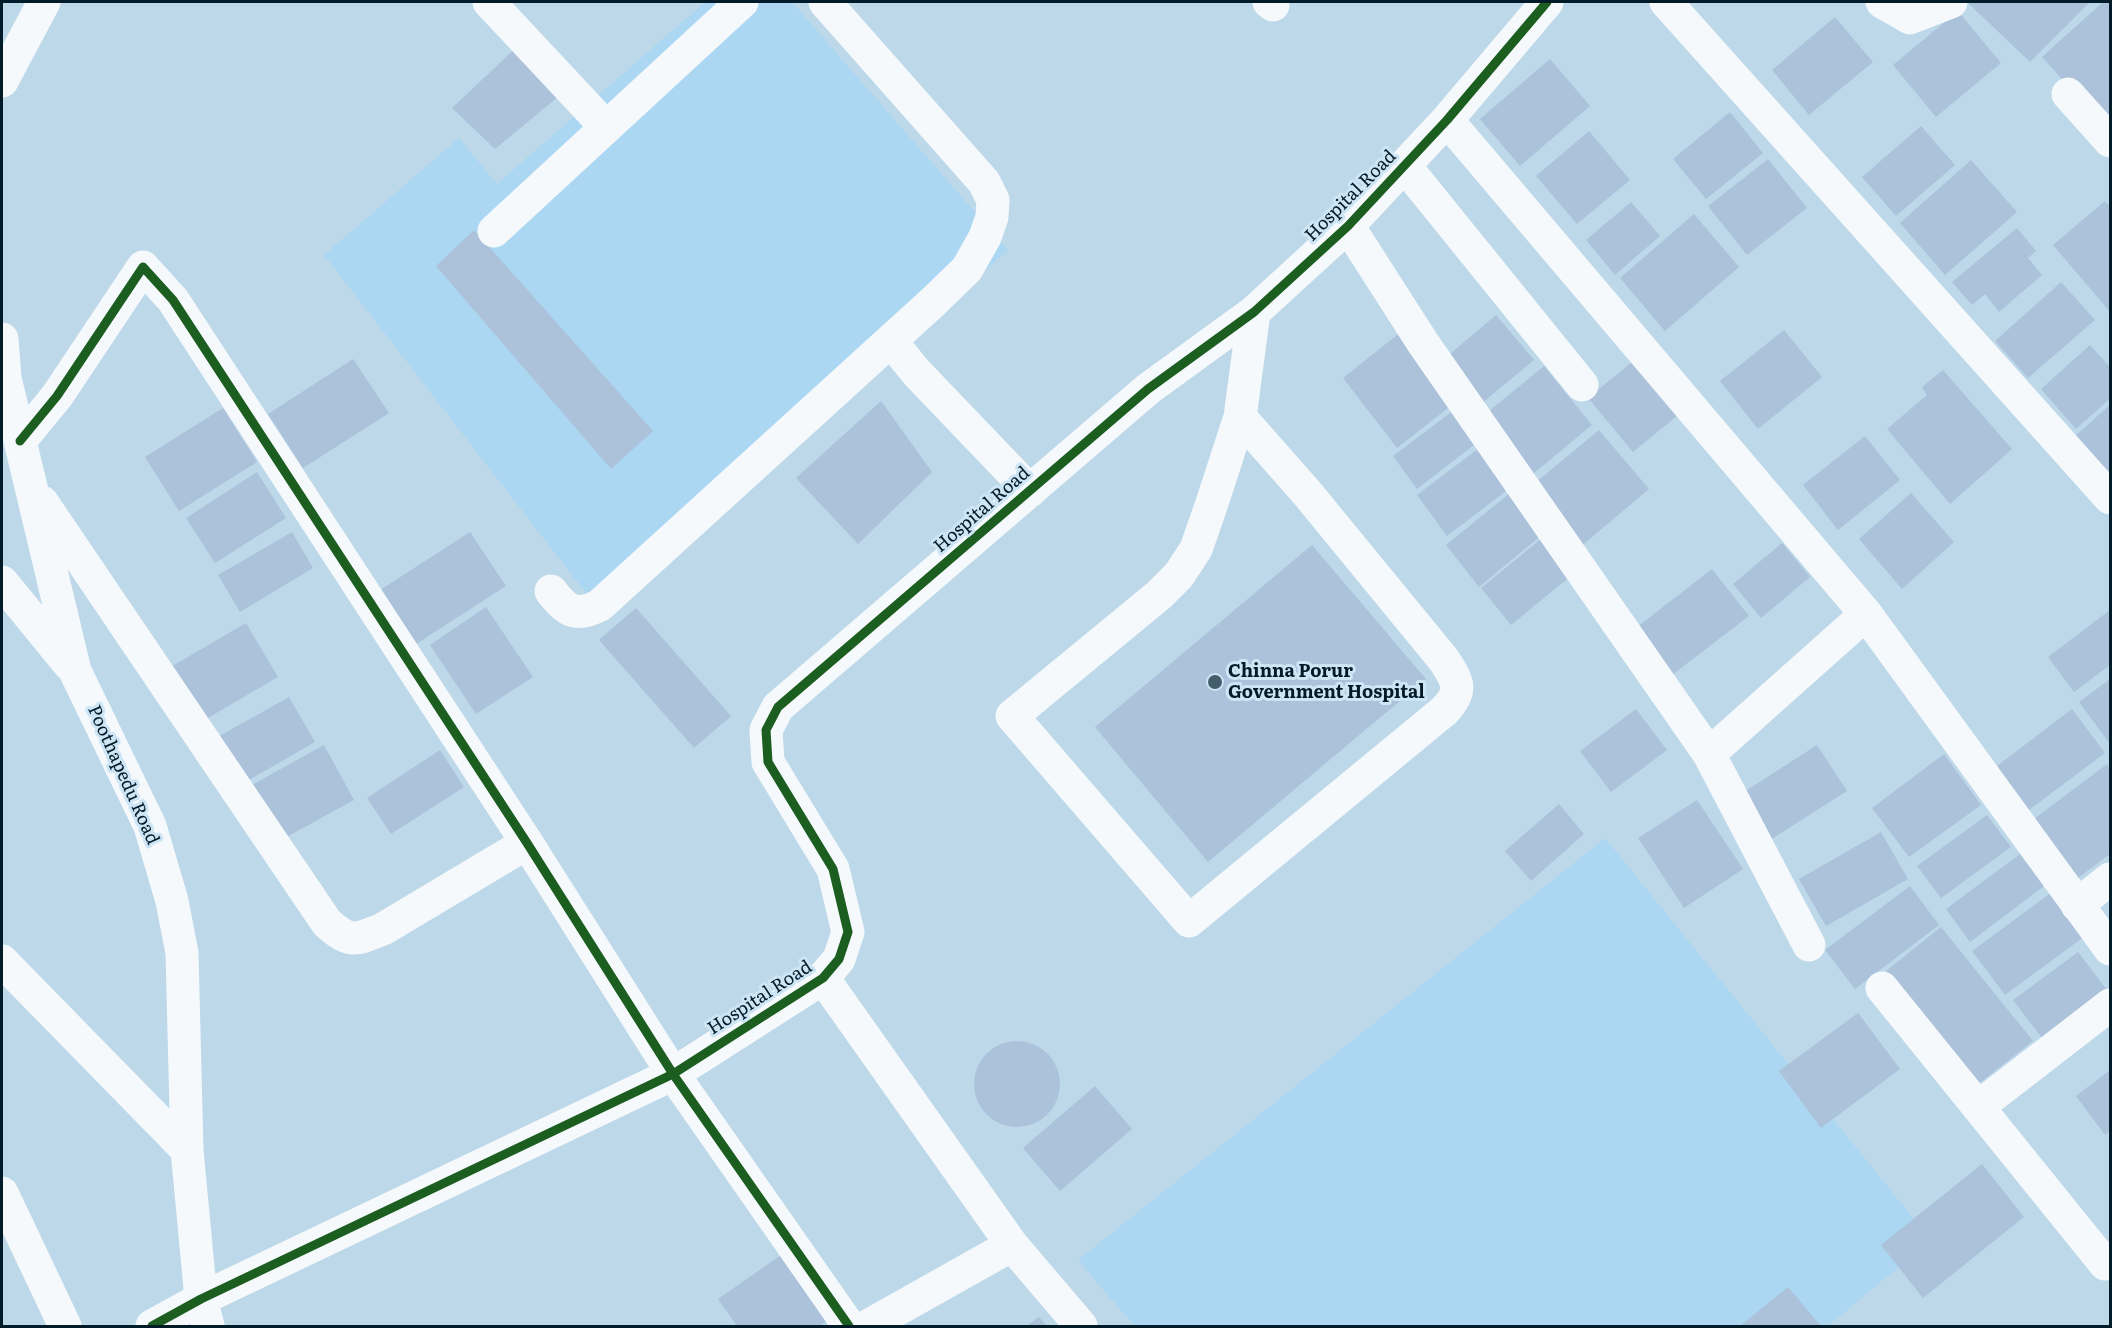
<!DOCTYPE html>
<style>
body{margin:0}
#map{position:relative;width:2112px;height:1328px;overflow:hidden;background:#bdd8e9;font-family:Literata,serif}
canvas{display:block}
.frame{position:absolute;inset:0;border:3px solid #021b29;pointer-events:none}
</style>
<div id="map">
<canvas width="2112" height="1328"></canvas>
<div class="frame"></div>
</div>
<script>
const ctx = document.querySelector('canvas').getContext('2d');
ctx.lineJoin = 'round';
function fillPath(path, color) {
  ctx.fillStyle = color;
  ctx.fill(path, 'evenodd');
}
function strokePath(path, color, width, dash) {
  ctx.strokeStyle = color;
  ctx.lineWidth = width;
  ctx.lineCap = dash ? 'butt' : 'round';
  ctx.setLineDash(dash || []);
  ctx.stroke(path);
}
function drawText(font, color, halo, rows, align = 'center') {
  ctx.font = font + ' Literata,serif';
  ctx.lineWidth = 6;
  ctx.setLineDash([]);
  ctx.textBaseline = 'middle';
  ctx.strokeStyle = halo;
  ctx.fillStyle = color;
  for (const [text, x, y, turn = 0] of rows) {
    ctx.save();
    ctx.translate(x, y);
    ctx.rotate((+turn || 0) * Math.PI / 180);
    ctx.textAlign = isNaN(turn) ? turn : align;
    if (halo) ctx.strokeText(text, 0, 0);
    ctx.fillText(text, 0, 0);
    ctx.restore();
  }
}
fillPath(new Path2D(`
 M705,2h87l216,248 -405,365 -279,-360 135,-117 38,46z
 M1605,838l326,402 -103,86h-694l-56,-66z`), '#acd7f2');
fillPath(new Path2D(`
 M1967,2h123l-60,60z
 M2103,2h5l2,2v117l-5,6 -63,-70z
 M1958,11l43,52 -65,54 -43,-52z
 M1835,17l38,45 -64,53 -37,-45z
 M521,43l44,48 -70,58 -43,-41z
 M1550,59l40,47 -70,60 -40,-47z
 M1730,112l33,41 -57,46 -33,-40z
 M1921,126l34,39 -59,51 -34,-39z
 M1589,131l41,49 -53,44 -41,-48z
 M1768,159l39,49 -60,47 -39,-49z
 M1971,160l46,52 -72,63 -45,-52z
 M2105,201l5,6v105l-57,-67z
 M1631,202l29,34 -45,39 -29,-35z
 M1694,214l45,53 -74,64 -45,-53z
 M2017,228l19,23 -8,7 14,17 -43,37 -14,-18 -13,11 -20,-23z
 M474,230l179,201 -42,38 -175,-203z
 M2061,282l34,38 -67,58 -33,-37z
 M1496,315l38,45 -59,49 -37,-45z
 M1784,330l38,47 -64,52 -38,-48z
 M1402,331l55,70 -60,47 -54,-70z
 M2090,345l20,22v32l-34,30 -35,-40z
 M353,359l36,54 -86,55 -35,-54z
 M1632,362l45,54 -44,36 -45,-54z
 M1544,366l48,59 -65,54 -49,-59z
 M1943,370l69,79 -62,55 -63,-75 40,-34 -5,-8z
 M881,401l51,71 -74,72 -62,-66z
 M2110,405v71l-35,-40z
 M1458,407l25,31 -66,51 -24,-33z
 M223,408l34,54 -78,49 -34,-54z
 M1599,430l50,59 -70,59 -50,-60z
 M1865,436l35,44 -62,50 -35,-45z
 M1483,445l31,40 -67,51 -30,-41z
 M257,472l29,46 -71,45 -29,-45z
 M1516,488l33,41 -70,58 -33,-42z
 M1911,493l43,49 -52,47 -43,-50z
 M292,532l21,36 -73,44 -22,-37z
 M470,532l36,54 -93,60 -36,-54z
 M1547,534l31,36 -67,55 -30,-37z
 M1782,543l28,34 -49,41 -28,-34z
 M1312,545l114,134 -218,183 -113,-135z
 M1712,569l37,47 -81,62 -36,-47z
 M486,607l47,70 -57,37 -46,-69z
 M636,608l95,108 -37,32 -95,-108z
 M2110,610v55l-36,27 -26,-35z
 M246,623l32,54 -77,45 -32,-54z
 M2110,679v65l-31,-42z
 M289,697l26,45 -73,42 -26,-46z
 M1636,709l31,41 -56,42 -31,-41z
 M2072,709l33,44 -80,60 -32,-44z
 M324,745l30,55 -71,39 -31,-54z
 M1817,745l30,46 -77,49 -29,-46z
 M440,750l24,37 -73,47 -24,-36z
 M1944,754l37,51 -72,52 -37,-49z
 M2107,764l3,5v85l-32,24 -44,-59z
 M1697,800l46,69 -59,39 -46,-70z
 M1559,804l25,30 -53,47 -26,-30z
 M1987,815l24,32 -70,51 -24,-32z
 M1881,832l27,47 -82,47 -27,-47z
 M2020,854l24,32 -74,56 -24,-33z
 M1910,886l29,39 -84,64 -30,-39z
 M2052,892l33,44 -80,59 -33,-44z
 M1941,927l92,114 -56,44 -91,-114z
 M2078,952l32,42 -65,48 -32,-42z
 M1858,1013l42,56 -79,59 -42,-57z
 M974 1084a43 43 0 1 1 86 0a43 43 0 1 1-86 0Z
 M2110,1070v61l-5,4 -29,-39z
 M1095,1086l37,43 -72,62 -37,-43z
 M1982,1164l42,53 -101,81 -42,-53z
 M787,1251l46,66 -14,9h-82l-19,-27z
 M1788,1287l33,39h-81z
 M1039,1317l8,9h-21z`), '#abc2da');
strokePath(new Path2D(`
 M489,2l117,125
 M1269,2l4,3
 M1666,2l444,496
 M1882,2l28,16 41,-16
 M2,81l42,-79
 M2068,94l42,47
 M1447,120l419,494 244,335
 M1404,165l178,220
 M1348,226l75,117 286,411
 M494,231l248,-229
 M2,339l3,39 70,293 75,155 22,75 10,52 5,197 14,149 7,27
 M891,341l25,31 114,119
 M1240,417l67,76 137,167c14,22 20,30 0,51l-255,210 -177,-205 147,-121 20,-20 17,-26 15,-43 29,-89 14,-105
 M20,441l37,-45 86,-129 30,33 354,543 146,231 176,252
 M42,502l285,421c24,21 28,17 56,6l144,-86
 M2,582l67,82
 M551,591c15,20 25,27 49,14l333,-303 34,-33 18,-32 7,-20 1,-17 -9,-18 -159,-180
 M2077,905l33,-26
 M1809,945l-100,-191 157,-140
 M2,961l185,189
 M823,978l189,267 69,81
 M1882,988l223,276
 M1978,1107l132,-102
 M2,1193l63,133
 M152,1326l49,-27 472,-225 150,-96 16,-19 9,-27 -15,-63 -65,-107 -2,-32 12,-23 370,-318 106,-77 94,-86 99,-106 100,-118
 M868,1326l144,-81`), '#f5f9fc', 33);
strokePath(new Path2D(`
 M20,441l37,-45 86,-129 30,33 354,543 146,231 176,252
 M152,1326l49,-27 472,-225 150,-96 16,-19 9,-27 -15,-63 -65,-107 -2,-32 12,-23 370,-318 106,-77 94,-86 99,-106 100,-118`), '#1b5e20', 9);
for (const [x, y, r, color] of [
 [1215,682,8,"#435d6c"]
]) {
  const dot = new Path2D();
  dot.arc(x, y, r, 0, 2 * Math.PI);
  ctx.fillStyle = color;
  ctx.fill(dot);
  strokePath(dot, '#cde5f5', 2);
}
drawText('18px', '#021b29', '#cde5f5', [
 ["Hospital Road",1351,196,-45],
 ["Hospital Road",982,510,-41],
 ["Poothapedu Road",123,775,66],
 ["Hospital Road",760,998,-33]
]);
drawText('bold 18px', '#021b29', '#cde5f5', [
 ["Chinna Porur",1228,672],
 ["Government Hospital",1228,693]
], 'left');
</script>
